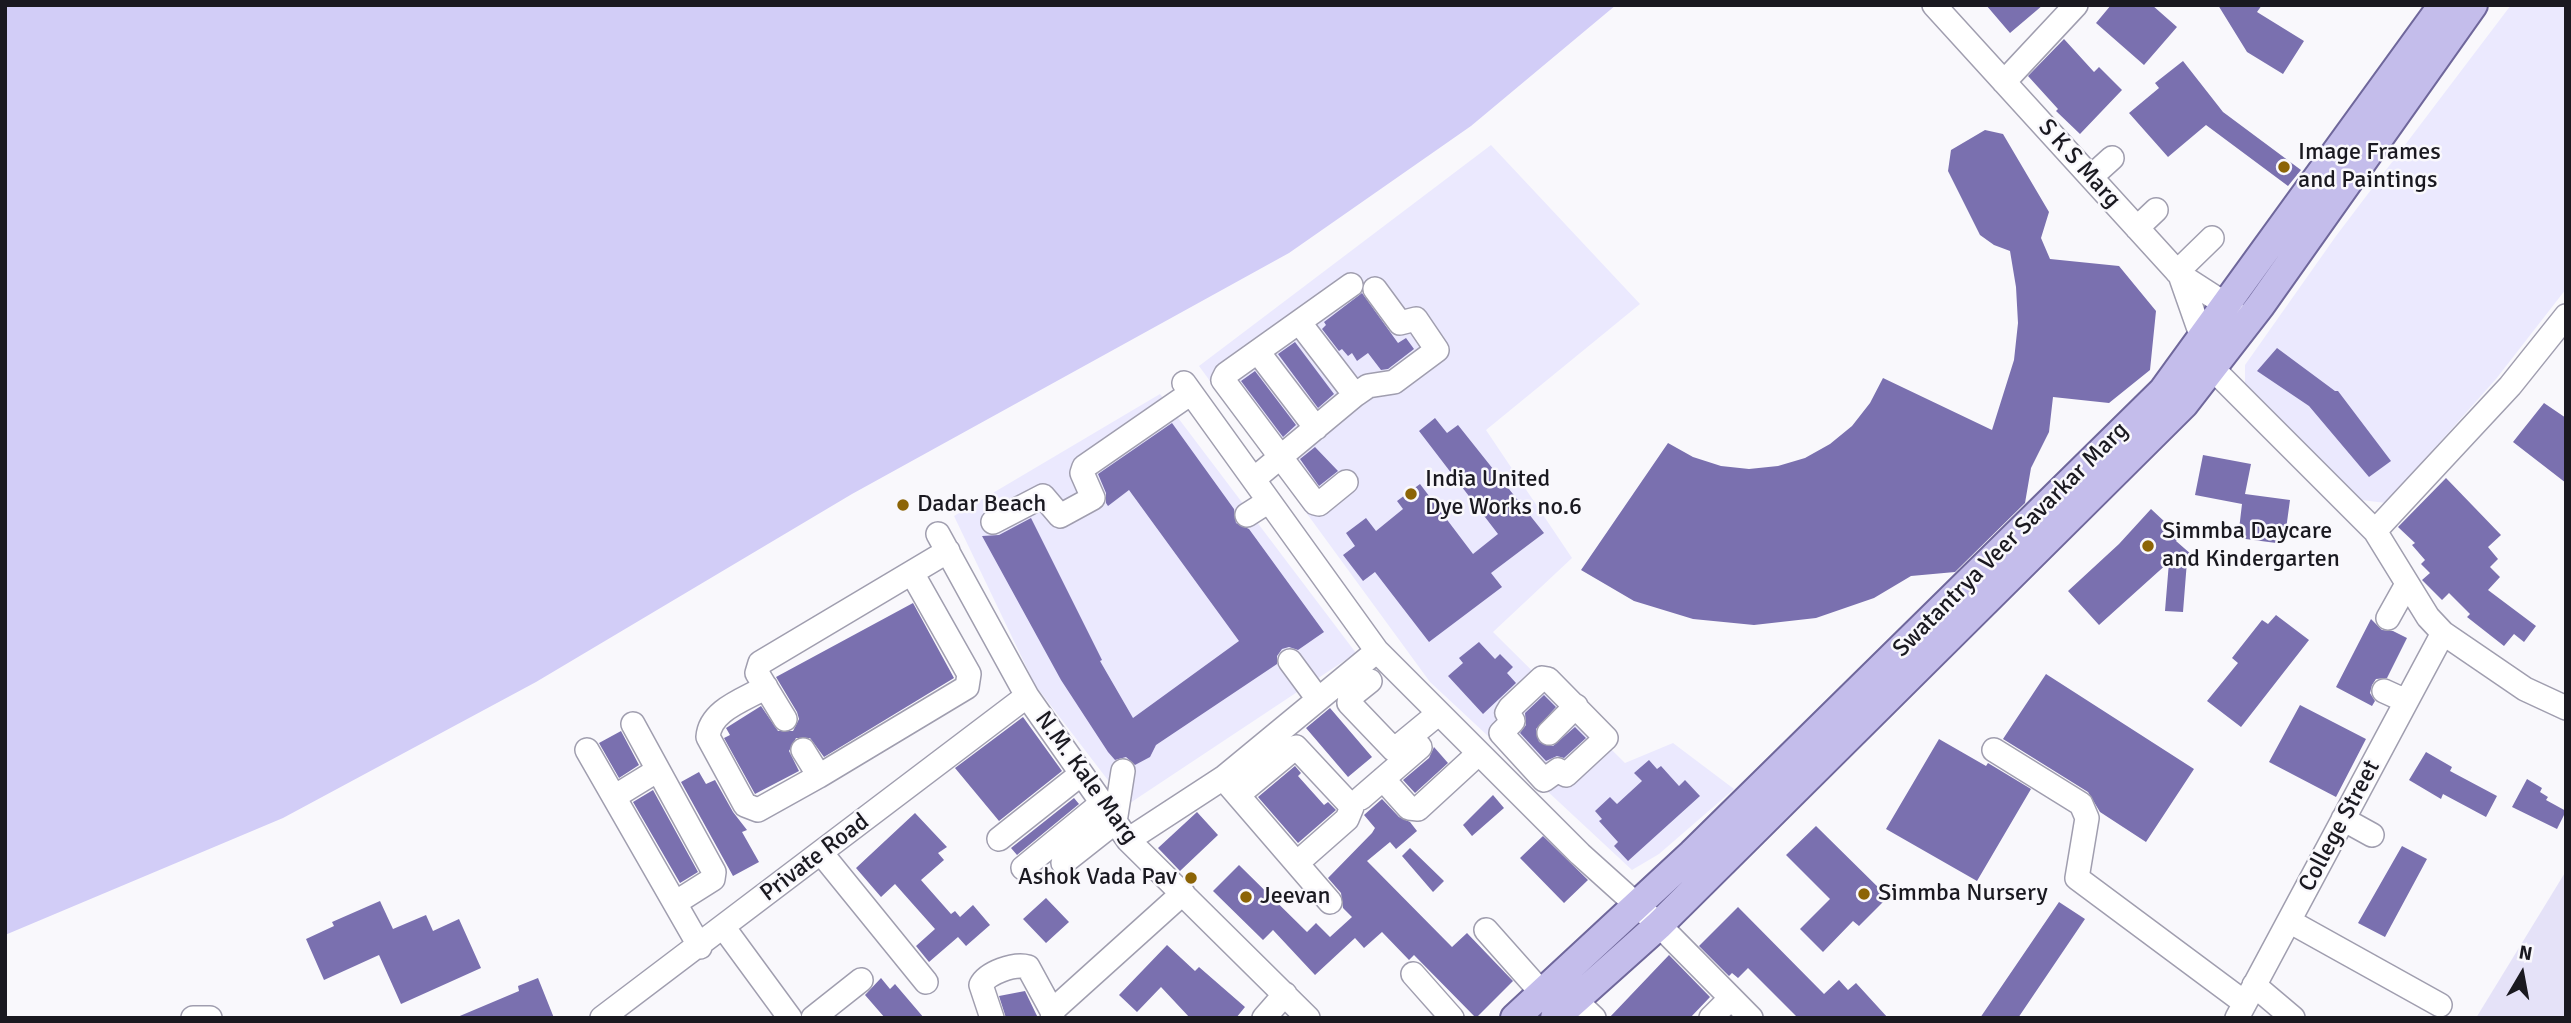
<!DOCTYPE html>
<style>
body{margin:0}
#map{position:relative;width:2571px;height:1023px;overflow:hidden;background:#f9f8fc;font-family:Signika,sans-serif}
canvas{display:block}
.frame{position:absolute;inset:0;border:7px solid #1a1920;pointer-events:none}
.north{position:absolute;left:2487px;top:939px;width:70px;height:70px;-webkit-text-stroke:5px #f9f8fc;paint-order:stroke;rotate:10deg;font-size:19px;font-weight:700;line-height:28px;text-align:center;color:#1a1920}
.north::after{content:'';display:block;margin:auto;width:24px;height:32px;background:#1a1920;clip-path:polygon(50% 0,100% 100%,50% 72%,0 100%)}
</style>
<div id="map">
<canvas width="2571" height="1023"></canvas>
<div class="frame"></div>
<div class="north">N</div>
</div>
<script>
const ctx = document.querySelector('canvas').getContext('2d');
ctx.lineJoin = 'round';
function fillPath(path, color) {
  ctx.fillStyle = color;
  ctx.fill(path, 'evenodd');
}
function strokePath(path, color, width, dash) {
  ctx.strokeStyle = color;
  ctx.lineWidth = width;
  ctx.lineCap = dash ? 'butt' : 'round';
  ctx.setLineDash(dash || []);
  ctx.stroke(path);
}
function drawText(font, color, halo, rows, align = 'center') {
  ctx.font = font + ' Signika,sans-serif';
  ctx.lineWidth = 5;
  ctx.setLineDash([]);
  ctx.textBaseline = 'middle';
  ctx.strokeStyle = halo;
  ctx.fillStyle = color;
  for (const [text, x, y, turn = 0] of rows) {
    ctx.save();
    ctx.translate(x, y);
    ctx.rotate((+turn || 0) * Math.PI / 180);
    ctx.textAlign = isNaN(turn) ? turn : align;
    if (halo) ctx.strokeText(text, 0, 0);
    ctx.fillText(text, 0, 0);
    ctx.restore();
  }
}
fillPath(new Path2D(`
 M2511,5h55v284l-70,90 -110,124 -33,-4 -108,-111v-23l91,-129z
 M1491,145l149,159 -154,126 86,128 -79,74 132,131 48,-20 61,46 -75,65 -27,16 -202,-188 -231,-316z
 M1160,394l196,259 -229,152 -92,-120 -81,-169z`), '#ebe9fe');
fillPath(new Path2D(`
 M2566,871v147h-90z`), '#e5e2f8');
fillPath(new Path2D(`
 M5,5h1611l-145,121 -182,127 -437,241 -316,188 -253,136 -278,117z`), '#d2cdf7');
fillPath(new Path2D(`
 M1986,5h57l-33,28z
 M2111,5h41l25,22 -33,38 -48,-42z
 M2218,5h44l-5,7 47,29 -21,33 -36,-22z
 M2064,39l30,33 5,-5 23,23 -42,44 -24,-23 2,-2 -30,-33z
 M2183,61l40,51 78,58 -13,16 -82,-61 -38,32 -39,-44 30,-25 -4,-5z
 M1985,130l18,4 46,78 -8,26 9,21 69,7 37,45 -6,59 -41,33 -56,-6 -4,35 -18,36 -6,35 -70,69 -44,4 -37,22 -58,20 -62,7 -61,-6 -59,-18 -53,-31 87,-127 25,14 28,9 28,3 29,-3 27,-8 25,-14 22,-18 18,-23 13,-25 109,52 22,-70 4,-37 -2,-36 -6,-36 -16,-6 -14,-10 -32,-64 3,-21z
 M1362,293l36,50 8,-5 8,11 -26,20 -7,1 -13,-17 -11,8 -5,-8 -4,3 -6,-7 -3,2 -17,-22 4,-4 -2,-3z
 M1295,342l39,52 -16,14 -40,-54z
 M2277,348l58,43h3l53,70 -22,16 -60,-71 -52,-35z
 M1255,371l41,54 -13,12 -42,-56z
 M2544,403l22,15v65l-53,-41z
 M1435,418l12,15 11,-8 86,108 -53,40 11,14 -73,55 -54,-70 -12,9 -20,-26 12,-9 -9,-13 20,-15 10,13 27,-22 -6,-8 23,-17 53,70 25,-20 -79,-103z
 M1172,423l62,86 2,14 13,6 75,103 -26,18 -9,-3 -7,2 -5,7v8l-121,81 -6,12 -15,8 -9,-8 -11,3 -7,-8 -47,-72 -79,-144 17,-1 32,-17 71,142 -2,1 33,57 106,-77 -110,-151 -21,16 -2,-3v-10l-8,-19z
 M1315,447l23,24 -19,15 -19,-27z
 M2203,455l48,9 -6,30 45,6 -6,44 -46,-6 4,-34 -47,-9z
 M2446,478l55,57 -13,12 10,12 -8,8 10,10 -12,13 48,36 -12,16 -10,-8 -10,12 -37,-29 3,-3 -21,-21 -7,7 -20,-20 8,-7 -9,-9 4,-4 -13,-15 3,-2 -17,-16z
 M2151,509l29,27 -4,5 16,14 -5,6 -4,51 -18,-1 4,-49 -70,63 -31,-34 51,-47z
 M913,603l41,75 -130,79 -14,-19h-14l-7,13 10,20 -44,23 -31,-56 6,-3 -4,-7 35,-22 17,25h15l6,-12 -2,-7 -21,-35z
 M2276,615l33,25 -68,87 -34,-26 31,-38 -6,-5 30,-38 6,4z
 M2371,619l11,11 11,1 14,7 -20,40 -11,1 -4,6 -2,8 5,8 -3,5 -36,-19z
 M1479,642l16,17 5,-5 13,13 -6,6 9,10 -33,31 -35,-38 15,-13 -4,-5z
 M2046,674l148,95 -48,73 -46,-30 -12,-20 -85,-53z
 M1544,695l12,12 -20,22 3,13 14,4 22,-19 11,11 -22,20 -7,-2 -11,5 -26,-28 6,-8 -1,-12z
 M2300,705l66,34 -30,58 -67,-35z
 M1330,708l42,49 -24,20 -42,-49z
 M1023,717l39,54 -63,50 -44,-53z
 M621,731l18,34 -20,13 -20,-35z
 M1939,739l47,27 2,-3 43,26 -54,92 -91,-52z
 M1434,747l14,16 -33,30 -12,-13 26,-22z
 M2426,752l26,15 -2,4 47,25 -11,21 -43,-23 -2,5 -32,-19z
 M1649,760l8,9 4,-3 18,20 6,-6 15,16 -72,65 -14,-15 4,-4 -19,-21 3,-2 -7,-8 15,-14 7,7 25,-23 -8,-8z
 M1295,766l6,7 -3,3 26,29 4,-3 8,8 -38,33 -40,-46z
 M699,772l7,12 9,-4 18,32 14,18 -5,2 17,30 -26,14 -52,-94z
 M2527,779l15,9 -2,4 8,5 -2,3 20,11 -9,18 -45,-22z
 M653,790l45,82 -18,11 -47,-81z
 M1493,795l11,13 -32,28 -9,-11z
 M1074,798l5,6 -62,51 -6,-7z
 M1382,799l17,18 11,5 7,9 -21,18 -6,-7 -23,19 85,86 15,-14 46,48 -37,37 -62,-63 -5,5 -27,-28 -18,16 -9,-10 -40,37 -42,-45 -10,10 -50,-49 26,-26 68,67 9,-9 14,14 22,-20 -9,-9 -2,-15 -13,-15 44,-45 3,-5 -11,-13z
 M1197,812l21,23 -38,36 -22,-23z
 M915,813l32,34 -9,6 6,7 -23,20 30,34 4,-3 5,6 13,-12 17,20 -24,21 -8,-9 -29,25 -13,-16 19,-17 -40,-45 -14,13 -25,-29z
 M1816,826l72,71 -29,29 -6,-5 -30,31 -23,-23 30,-30 -44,-44z
 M1543,836l45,44 -24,23 -44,-45z
 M2402,846l25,13 -42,78 -27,-14z
 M1410,848l34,33 -11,11 -31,-36z
 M1046,898l23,24 -23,21 -23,-24z
 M380,901l13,28 33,-14 7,16 26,-12 22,49 -80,36 -22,-49 -55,25 -18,-41 28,-13 -2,-4z
 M2059,902l26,17 -67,99h-38z
 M1738,907l86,87 15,-14 9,10 8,-7 32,35h-90l-50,-50 -10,10 -6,-5 -3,3 -30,-30z
 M1167,945l28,26 4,-4 46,40 -9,11h-46l-29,-31 -24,25 -18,-17z
 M1669,955l41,42 -20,21h-81z
 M538,978l16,40h-99l64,-27 -1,-5z
 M881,978l9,11 5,-5 29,34h-39l-20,-23z
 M1025,991l13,27h-32l-7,-22z`), '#7a70af');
const minor = new Path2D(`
 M1934,5l246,270 33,94 162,162 53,86 15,16 82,56 41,19
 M2004,82l72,-77
 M2091,177l21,-19
 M2137,228l19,-18
 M2177,272l35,-34
 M2180,275l45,29 12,12
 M1299,322l56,73
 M1258,352l58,76
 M1184,383l193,268 203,203 79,71 92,93
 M1254,479l101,-84 13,-9 26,-4 43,-32 -21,-31 -16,4 -25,-34
 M1346,482l-27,22 -4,-1 -92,-123 3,-6 125,-89
 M1247,515l22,-14
 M993,522l50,-26 17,20 33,-18 -11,-25 2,-6 107,-74
 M2375,531l135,-145 56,-70
 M938,534l89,162 101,144 180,178
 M2388,618l19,-34
 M1290,661l28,38
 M1542,678l6,1 58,59 -40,37 -8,-5 -14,10 -43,-47 12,-12 -6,-8 3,-5z
 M1370,681l-20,16 -1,6 45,47 45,-37
 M766,687c-22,13 -56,23 -58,50l37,68 13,5 61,-34
 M2384,691l22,10
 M785,719l-28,-46 3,-10 188,-112
 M633,724l81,148 -1,7 -38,24
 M1549,733l27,-27
 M587,750l113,197
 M803,750l16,26 148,-89 2,-13 -57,-101
 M1994,750l87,54 6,14 -10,60 168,125
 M1383,779l26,29 9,1 61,-56
 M1229,785l101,117
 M1238,795l58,-48 56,60 -5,12 -50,44
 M614,797l44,-27
 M1361,798l59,-51
 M2343,819l29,16
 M999,839l82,-65
 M1128,840l95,-62 154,-127
 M822,854l104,128
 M1063,863l52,-41 8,-51
 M1023,868l79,-65
 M2289,921l151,84
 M724,928l66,90
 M1486,930l56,63
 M1413,974l39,44
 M2254,985l39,33
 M1574,999l20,19
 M193,1018h17
 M602,1018l425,-322
 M813,1018l48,-38
 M992,1018l-11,-33c6,-12 33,-22 47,-18l24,44
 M1053,1018l-1,-7 131,-118
 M1264,1018l21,-24
 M1711,1018l20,-20
 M2237,1018l206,-385`);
const major = new Path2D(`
 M1515,1018l177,-164 471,-463 280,-386
 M1555,1018l104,-93 525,-521 76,-98 213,-301`);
strokePath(minor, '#a09eaf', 26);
strokePath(major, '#6f679b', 32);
strokePath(minor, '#fff', 23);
strokePath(major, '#c4bdeb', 28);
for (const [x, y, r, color] of [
 [2284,167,7,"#8c6406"],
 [1411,494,7,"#8c6406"],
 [903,505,7,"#8c6406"],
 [2148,546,7,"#8c6406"],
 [1191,878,7,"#8c6406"],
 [1864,894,7,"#8c6406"],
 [1246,897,7,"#8c6406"]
]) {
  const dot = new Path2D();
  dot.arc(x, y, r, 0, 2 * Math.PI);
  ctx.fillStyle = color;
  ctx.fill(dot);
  strokePath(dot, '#f9f8fc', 2.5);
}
drawText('24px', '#1a1920', '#f9f8fc', [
 ["Image Frames",2298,153],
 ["and Paintings",2298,181],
 ["India United",1425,480],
 ["Dye Works no.6",1425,508],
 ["Dadar Beach",917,505],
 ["Simmba Daycare",2162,532],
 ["and Kindergarten",2162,560],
 ["Ashok Vada Pav",1177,878,"right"],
 ["Simmba Nursery",1878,894],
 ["Jeevan",1260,897]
], 'left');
drawText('24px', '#1a1920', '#f9f8fc', [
 ["S K S Marg",2079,164,48],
 ["Swatantrya Veer Savarkar Marg",2011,540,-45],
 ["N.M. Kale Marg",1086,778,54],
 ["College Street",2340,826,-62],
 ["Private Road",815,858,-37]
]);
</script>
